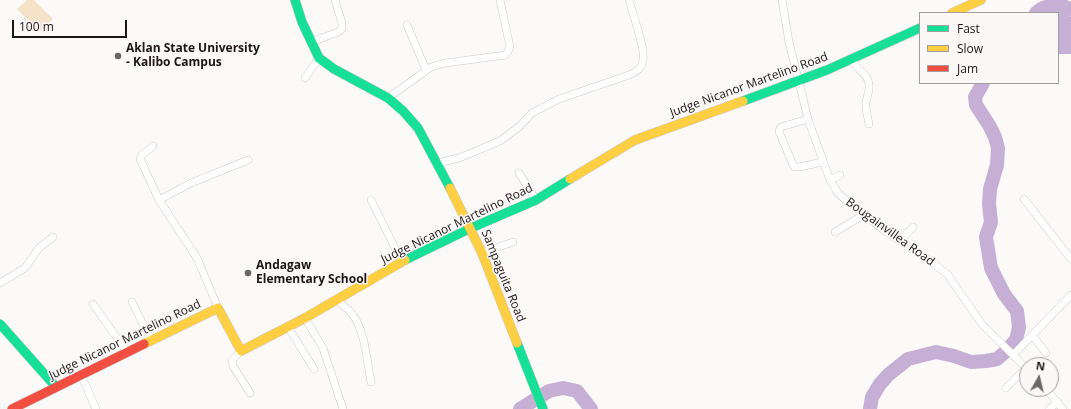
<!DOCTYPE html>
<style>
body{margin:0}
#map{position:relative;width:1071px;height:409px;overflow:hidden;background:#fcf9f9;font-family:"Open Sans",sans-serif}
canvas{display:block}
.legend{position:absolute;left:919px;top:12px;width:140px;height:72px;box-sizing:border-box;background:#fdf8f8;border:1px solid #a39e9e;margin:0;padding:5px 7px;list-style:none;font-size:12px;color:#1d1616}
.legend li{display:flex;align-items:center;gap:8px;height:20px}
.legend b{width:20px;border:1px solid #a39e9e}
.north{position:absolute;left:1019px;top:357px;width:40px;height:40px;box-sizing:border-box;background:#fdf8f8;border:1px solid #a39e9e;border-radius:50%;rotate:8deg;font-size:11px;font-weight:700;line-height:16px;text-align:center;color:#1d1616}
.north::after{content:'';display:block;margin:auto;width:14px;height:18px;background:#6b6565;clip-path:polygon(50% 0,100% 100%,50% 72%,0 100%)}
.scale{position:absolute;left:12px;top:20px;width:115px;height:18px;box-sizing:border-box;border:2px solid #1d1616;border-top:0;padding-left:5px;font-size:12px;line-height:14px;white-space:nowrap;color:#1d1616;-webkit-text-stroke:3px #fdf8f8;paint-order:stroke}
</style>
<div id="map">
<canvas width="1071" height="409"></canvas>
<ul class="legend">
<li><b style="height:5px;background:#16e098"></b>Fast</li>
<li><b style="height:5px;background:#ffcf43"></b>Slow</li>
<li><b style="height:5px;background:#f24e42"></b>Jam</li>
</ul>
<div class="north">N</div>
<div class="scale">100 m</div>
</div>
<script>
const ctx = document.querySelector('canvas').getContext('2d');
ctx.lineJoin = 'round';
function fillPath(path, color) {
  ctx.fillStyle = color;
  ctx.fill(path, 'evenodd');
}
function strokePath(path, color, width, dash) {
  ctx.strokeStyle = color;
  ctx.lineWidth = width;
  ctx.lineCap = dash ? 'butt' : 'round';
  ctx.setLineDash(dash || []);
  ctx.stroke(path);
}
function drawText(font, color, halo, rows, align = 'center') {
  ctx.font = font + ' "Open Sans",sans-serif';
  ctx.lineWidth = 3;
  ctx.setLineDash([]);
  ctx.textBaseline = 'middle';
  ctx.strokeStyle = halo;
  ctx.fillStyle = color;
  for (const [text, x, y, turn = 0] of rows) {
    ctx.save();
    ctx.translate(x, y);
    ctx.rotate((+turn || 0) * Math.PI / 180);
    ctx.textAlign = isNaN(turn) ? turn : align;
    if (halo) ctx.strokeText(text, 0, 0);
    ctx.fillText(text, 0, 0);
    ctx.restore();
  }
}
fillPath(new Path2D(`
 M27,0h7l19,19 -14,13 -22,-23z`), '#f4e2c9');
fillPath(new Path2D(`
 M1065,11l6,6v37h-13v-40z`), '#c6afd5');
strokePath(new Path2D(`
 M1036,13c9,-9 24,-9 35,-4
 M520,409l29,-18 14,-3 14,3 14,18
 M870,409l2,-12 8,-13 8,-9 20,-16 28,-7 18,4 17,6 15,-1 11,-2 7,-6 12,-13 3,-13 -2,-16 -13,-17 -13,-26 -5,-31 5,-15 -2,-18 1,-15 7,-24 1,-17 -3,-11 -6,-12 -13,-20 -1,-8 8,-14`), '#c6afd5', 14);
const street = new Path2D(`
 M782,0l7,42 19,77 22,61 8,13 12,11 15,10 17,15 50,33 16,13 33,48 46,46
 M407,25l19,45
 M311,42l27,-10 4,-3v-6l-7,-23
 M852,59c2,10 16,13 17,25 1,6 -2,12 -3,18 -1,8 2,15 3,22
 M305,78l14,-20
 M388,98l43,-31 14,-4 61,-8 4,-8 -10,-47
 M808,119l-27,8 -2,4 1,3 14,33h5l24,-5
 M153,146l-11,9 -2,4 19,41 38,58 21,50
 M438,163l21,-5 41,-17 20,-15 12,-13 27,-14 70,-24c7,-3 13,-6 14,-15 3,-9 -11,-49 -14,-60
 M519,173l17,27
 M830,180l10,-5
 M1024,199l47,60
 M159,200l32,-17 57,-23
 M371,200l31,62
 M835,232l30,-18
 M900,241l13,-14
 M482,253l31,-11
 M0,283l25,-15 14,-20 14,-11
 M336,300c6,5 13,9 17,15 12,16 14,47 18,67
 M132,302l19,38
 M93,304l34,48
 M305,318l18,30 20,61
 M288,327l26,42
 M1032,335l14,18
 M241,351l-9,9 1,6 17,27
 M1013,355l58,-60
 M81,375l15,34
 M1006,388l20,-20
 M1046,389l17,20
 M1049,409l9,-7`);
const fast = new Path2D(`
 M295,0l7,22 17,36 15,11 54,29 15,13 15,17 32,60
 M743,101l84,-31 93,-42
 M405,260l66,-32 65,-28 34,-21
 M0,324l56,63
 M517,343l26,66`);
const slow = new Path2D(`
 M952,13l29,-13
 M570,179l65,-39 108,-39
 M450,188l32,65 35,90
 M144,344l74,-36 23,43 64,-33 100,-58`);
const jam = new Path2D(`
 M12,409l132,-65`);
strokePath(street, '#cdc8c8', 8);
strokePath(fast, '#cdc8c8', 10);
strokePath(slow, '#cdc8c8', 10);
strokePath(jam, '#cdc8c8', 10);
strokePath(street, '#fffefe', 7);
strokePath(fast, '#16e098', 9);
strokePath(slow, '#ffcf43', 9);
strokePath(jam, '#f24e42', 9);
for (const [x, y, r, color] of [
 [118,56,4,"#6b6565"],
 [248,273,4,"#6b6565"]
]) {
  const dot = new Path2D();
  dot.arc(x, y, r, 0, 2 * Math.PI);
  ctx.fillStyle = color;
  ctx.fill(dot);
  strokePath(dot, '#fdf8f8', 1.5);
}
drawText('bold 12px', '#1d1616', '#fdf8f8', [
 ["Aklan State University",126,49],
 ["- Kalibo Campus",126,63],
 ["Andagaw",256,266],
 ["Elementary School",256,280]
], 'left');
drawText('12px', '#1d1616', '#fdf8f8', [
 ["Judge Nicanor Martelino Road",749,85,-20],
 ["Judge Nicanor Martelino Road",457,224,-26],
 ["Bougainvillea Road",890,232,36],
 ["Sampaguita Road",503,276,68],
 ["Judge Nicanor Martelino Road",125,340,-26]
]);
</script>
